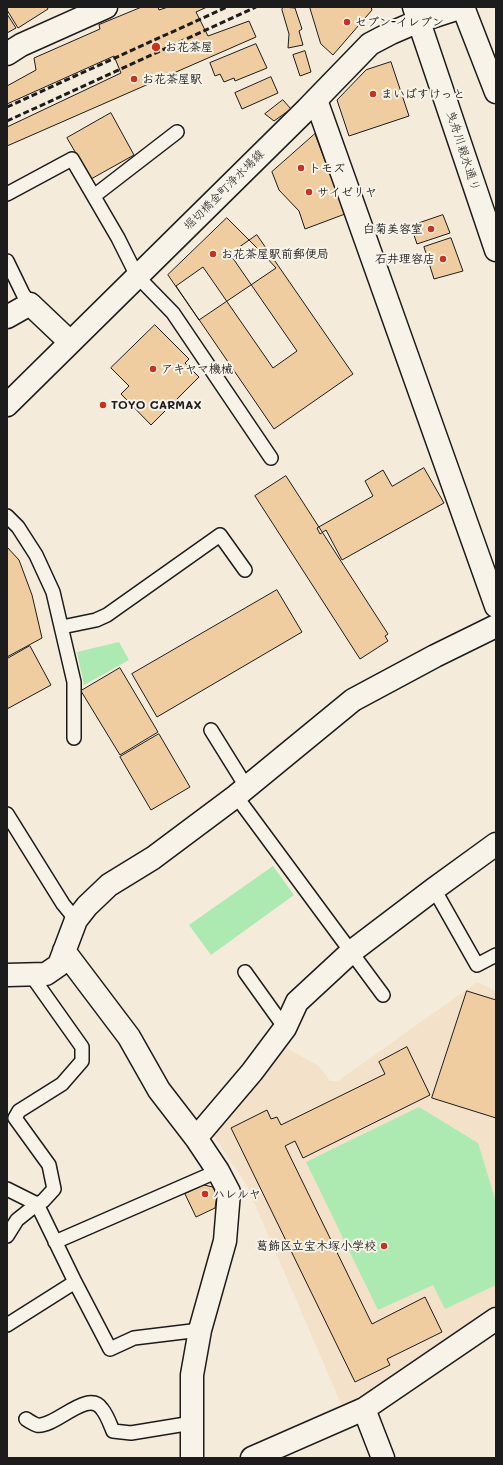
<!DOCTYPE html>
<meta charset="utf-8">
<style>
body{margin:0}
#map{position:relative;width:503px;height:1465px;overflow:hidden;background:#f5ebda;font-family:Mali,sans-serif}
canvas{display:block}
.frame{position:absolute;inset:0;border:8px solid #1c1c1c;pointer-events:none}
</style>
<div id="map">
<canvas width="503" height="1465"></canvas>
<div class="frame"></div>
</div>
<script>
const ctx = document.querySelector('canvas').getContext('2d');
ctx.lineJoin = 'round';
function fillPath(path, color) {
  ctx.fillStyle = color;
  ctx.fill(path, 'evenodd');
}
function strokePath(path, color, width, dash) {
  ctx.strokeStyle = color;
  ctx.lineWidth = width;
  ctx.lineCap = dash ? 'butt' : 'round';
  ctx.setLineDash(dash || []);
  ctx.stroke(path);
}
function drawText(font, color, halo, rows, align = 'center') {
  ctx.font = font + ' Mali,"Klee One",sans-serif';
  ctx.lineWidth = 4;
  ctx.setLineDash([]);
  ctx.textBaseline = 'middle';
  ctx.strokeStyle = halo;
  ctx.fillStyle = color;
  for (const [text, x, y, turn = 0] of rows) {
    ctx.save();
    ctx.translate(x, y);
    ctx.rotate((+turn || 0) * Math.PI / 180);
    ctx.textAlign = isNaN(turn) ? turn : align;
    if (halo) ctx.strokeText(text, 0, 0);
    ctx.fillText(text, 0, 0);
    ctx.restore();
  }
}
fillPath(new Path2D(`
 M477,982l19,9v315l-133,90 -21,10 -95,-220 -35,-53 69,-88 38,21 11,15h8z`), '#f3e2c9');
fillPath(new Path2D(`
 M119,642l10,18 -45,25 -7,-33z
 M273,866l21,29 -83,60 -22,-30z
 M419,1107l59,36 18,59v83l-51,24 -12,-24 -55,25 -72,-148z`), '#aceab2');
const building = new Path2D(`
 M7,7h40l1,2 -30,19 -11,-18z
 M142,7h16l1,3 9,-3h39l-11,5 12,24 41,-15 7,16 -249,109v-19l114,-54 -7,-17 -107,48v-18l29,-16 -2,-12 66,-29 -1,-4z
 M283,7l12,1 7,21 -3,2 4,14 -15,3 1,-14 -7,-24z
 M310,7h61l1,3 -39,45 -12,-11z
 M7,14l9,14 -9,5z
 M256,44l11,24 -32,13 -1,-3 -10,4 -4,-8 -5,2 -5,-13z
 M305,51l6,21 -11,4 -7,-21z
 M391,62l18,54 -60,20 -12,-36 29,-30z
 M271,77l7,16 -36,16 -7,-16z
 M283,100l8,9 -17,12 -9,-7z
 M111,113l23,42 -43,24 -24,-41z
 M315,134l30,80 -40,15 -6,-18 -20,-21 -7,-18z
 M443,215l7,18 -33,11 -6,-18z
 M227,218l39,39 10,11 -77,52 -31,-45z
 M257,235l96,139 -79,55 -98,-143 27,-19 70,101 24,-17 -67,-97z
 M451,238l12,33 -29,8 -10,-32z
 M155,325l34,34 -4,4 14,14 -48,48 -30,-31 8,-8 -18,-18z
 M424,468l20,35 -102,57 -16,-30 -6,4 -3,-6 56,-32 -8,-15 18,-11 9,16z
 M286,476l102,158 -3,2 3,5 -28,18 -105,-163z
 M7,547l12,13 13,35 10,43 -35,19z
 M277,590l25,42 -145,85 -25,-43z
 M30,646l21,39 -44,24v-50z
 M120,668l38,64 -38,23 -39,-64z
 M159,734l31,53 -39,23 -31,-53z
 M467,991l29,9v118l-64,-20z
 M407,1047l23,48 -127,63 -8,-17 -10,5 87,178 53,-27 17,35 -55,27 3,6 -35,17 -124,-254 36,-18 4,9 6,-2 4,8 104,-51 -6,-12z
 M204,1185l9,2 4,9 -2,12 -19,9 -11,-23z`);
fillPath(building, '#efcda0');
strokePath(building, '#1c1c1c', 1);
const lane = new Path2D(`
 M7,194l65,-35 46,79 19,38 36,37 98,145
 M94,196l83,-64
 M7,261l16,33 7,10
 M7,516l11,11 18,28 17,37 21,90v56
 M62,627l34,-7 11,-5 113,-80 25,35
 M211,730l36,58
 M236,796l147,199
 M7,814l56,90 13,16
 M434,889l43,76 19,-10
 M245,972l40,56
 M7,1189l30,15 6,-3 11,-12 -5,-24 -34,-47 4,-7 43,-27 20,-23v-14l-51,-72
 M7,1236l10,-16 20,-16 38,78 35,67 24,-11 66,-8
 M55,1242l163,-71
 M7,1325l68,-43
 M26,1419c3,2 8,5 11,6 18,3 51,-37 65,-16 5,6 8,15 11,22l18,2 61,-10`);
const street = new Path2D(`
 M463,7l33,85
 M7,54l14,-9 85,-38
 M316,100l180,506
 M7,317l23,-13 40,38
 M64,951l65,86 30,53 37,48 22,33 11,21 -4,49 -25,89 -8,45v83
 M7,975l39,-1 13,-9 17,-45 11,-14 22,-21 44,-27 83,-62 117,-96 82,-44 61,-30
 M196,1138l56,-66 33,-44 12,-26 54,-50 83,-63 62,-45
 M364,1409l19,49
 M252,1458l112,-49 132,-90`);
const secondary = new Path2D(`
 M414,7l82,243
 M7,405l300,-296 63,-65 21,-11 28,-12 43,-14`);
strokePath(lane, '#1c1c1c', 16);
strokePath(street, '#1c1c1c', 25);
strokePath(secondary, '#1c1c1c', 25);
strokePath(lane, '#f7f3e8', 13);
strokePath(street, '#f7f3e8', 22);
strokePath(secondary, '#f7f3e8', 22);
strokePath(new Path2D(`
 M7,107l220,-100
 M7,121l249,-114`), '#1c1c1c', 3, [6, 3]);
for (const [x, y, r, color] of [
 [347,22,4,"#c8321e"],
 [156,47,5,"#c8321e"],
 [134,79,4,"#c8321e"],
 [373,94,4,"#c8321e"],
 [301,168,4,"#c8321e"],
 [309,192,4,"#c8321e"],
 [431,229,4,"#c8321e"],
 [213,254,4,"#c8321e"],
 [443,259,4,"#c8321e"],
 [153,369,4,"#c8321e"],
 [103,405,4,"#c8321e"],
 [205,1194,4,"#c8321e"],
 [384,1246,4,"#c8321e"]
]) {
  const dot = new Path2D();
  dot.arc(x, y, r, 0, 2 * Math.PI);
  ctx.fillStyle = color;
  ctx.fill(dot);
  strokePath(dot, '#f7f3e8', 1.5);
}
drawText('bold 12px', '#1c1c1c', '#f7f3e8', [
 ["セブン-イレブン",355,22],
 ["お花茶屋",165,47],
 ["お花茶屋駅",142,79],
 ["まいばすけっと",381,94],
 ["トモズ",309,168],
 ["サイゼリヤ",317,192],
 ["白菊美容室",423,229,"right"],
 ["お花茶屋駅前郵便局",221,254],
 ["石井理容店",435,259,"right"],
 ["アキヤマ機械",161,369],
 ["TOYO CARMAX",111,405],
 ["ハレルヤ",213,1194],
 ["葛飾区立宝木塚小学校",376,1246,"right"]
], 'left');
drawText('12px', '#1c1c1c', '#f7f3e8', [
 ["曳舟川親水通り",463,151,72],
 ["堀切橋金町浄水場線",224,190,-45]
]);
</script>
